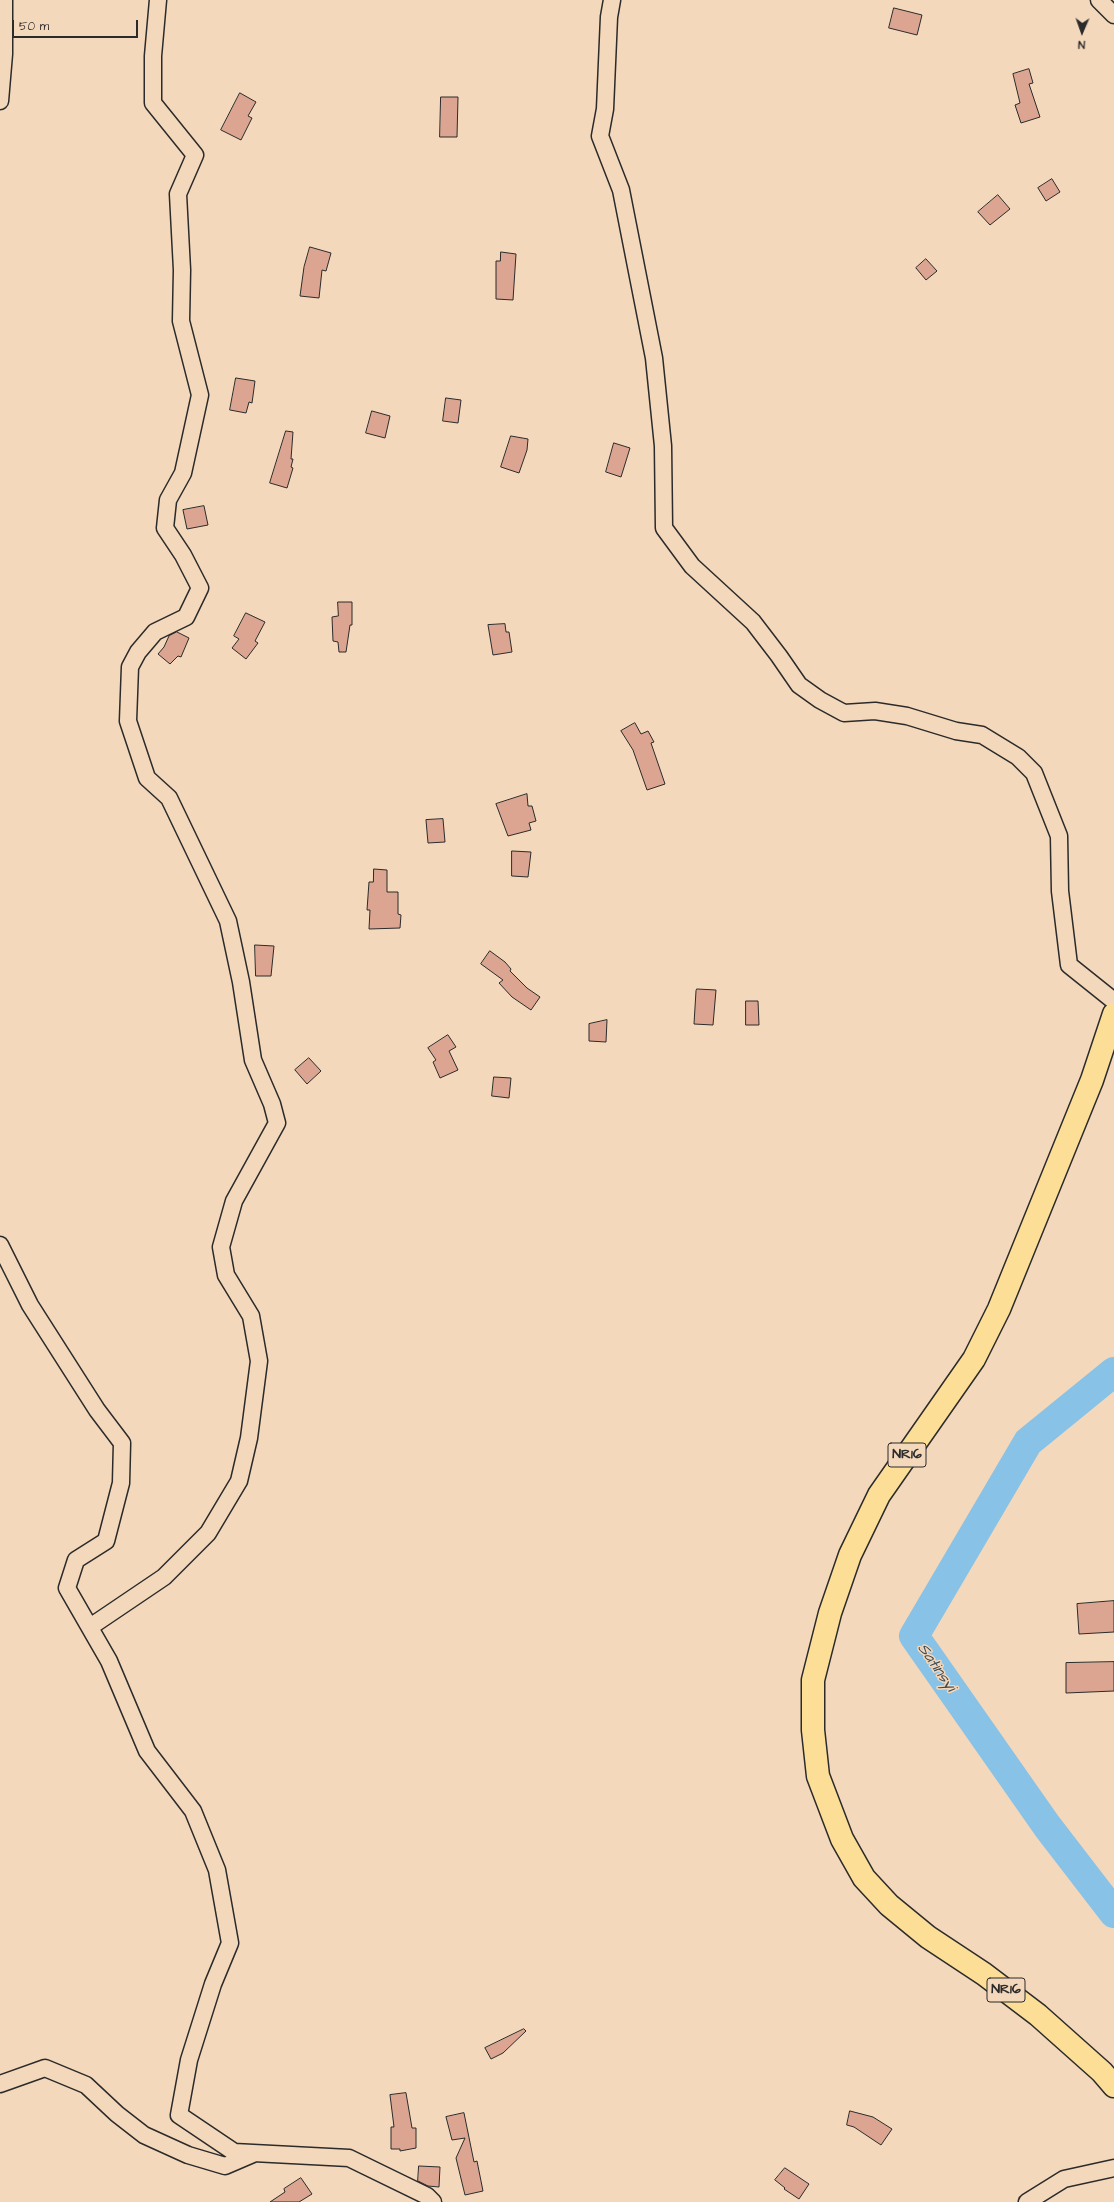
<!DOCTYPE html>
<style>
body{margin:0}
#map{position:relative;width:1114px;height:2202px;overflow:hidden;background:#f4d8bb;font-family:"Architects Daughter",sans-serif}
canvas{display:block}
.north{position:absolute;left:1062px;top:12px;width:40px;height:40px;-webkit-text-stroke:3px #f4d8bb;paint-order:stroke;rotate:182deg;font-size:11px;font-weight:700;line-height:16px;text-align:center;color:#2b2b2b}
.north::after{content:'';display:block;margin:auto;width:14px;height:18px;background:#2b2b2b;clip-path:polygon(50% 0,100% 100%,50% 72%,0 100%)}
.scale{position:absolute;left:12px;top:20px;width:126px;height:18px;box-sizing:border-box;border:2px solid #2b2b2b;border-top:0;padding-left:5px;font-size:12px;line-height:14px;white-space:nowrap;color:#2b2b2b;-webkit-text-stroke:3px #f4d8bb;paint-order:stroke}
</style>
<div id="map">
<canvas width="1114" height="2202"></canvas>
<div class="north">N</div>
<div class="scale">50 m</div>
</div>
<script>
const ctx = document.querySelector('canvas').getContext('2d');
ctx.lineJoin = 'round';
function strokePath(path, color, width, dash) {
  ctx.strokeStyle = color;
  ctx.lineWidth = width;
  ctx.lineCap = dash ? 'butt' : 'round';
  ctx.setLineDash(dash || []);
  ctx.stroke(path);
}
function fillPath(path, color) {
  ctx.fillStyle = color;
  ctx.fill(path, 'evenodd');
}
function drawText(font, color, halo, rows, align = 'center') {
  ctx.font = font + ' "Architects Daughter",sans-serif';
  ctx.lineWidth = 3;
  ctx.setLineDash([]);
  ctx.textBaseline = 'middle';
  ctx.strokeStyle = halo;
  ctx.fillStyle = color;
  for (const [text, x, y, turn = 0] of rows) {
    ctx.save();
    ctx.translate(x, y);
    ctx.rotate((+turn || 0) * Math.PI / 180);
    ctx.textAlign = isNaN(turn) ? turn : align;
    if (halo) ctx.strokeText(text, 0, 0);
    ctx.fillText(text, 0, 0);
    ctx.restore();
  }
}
strokePath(new Path2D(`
 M1114,1372l-86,70 -114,194 133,190 67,87`), '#88c2e7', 30);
const building = new Path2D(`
 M894,8l28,7 -5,20 -28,-7z
 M1029,69l4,14 -4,1 11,33 -19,6 -6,-18 5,-2 -7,-29z
 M240,93l16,9 -8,14 4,2 -11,22 -20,-10z
 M441,97h17l-1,40h-17z
 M1052,179l8,13 -14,9 -8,-13z
 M998,195l12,14 -20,16 -12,-13z
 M310,247l21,6 -5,18 -4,-1 -3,28 -19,-2 4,-29z
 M501,252l15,2 -3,46 -17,-1v-38h4z
 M926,259l11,12 -11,9 -10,-12z
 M236,378l19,3 -3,22 -3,-1 -3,11 -16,-3z
 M446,398l15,2 -3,23 -15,-2z
 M372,411l18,5 -5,22 -19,-5z
 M286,431l7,1 -2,27h2l-2,8 2,1 -6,20 -17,-5z
 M511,436l17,3 -1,11 -8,23 -18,-6z
 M614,443l16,5 -9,29 -15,-5z
 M204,506l4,19 -21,4 -4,-19z
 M338,602h14v23h-2l-4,27h-7l-1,-10 -5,-1 -1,-24 6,-1z
 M246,613l19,9 -10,19 3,2 -12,16 -14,-11 7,-9 -5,-3z
 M505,624l1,8h3l3,20 -19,3 -5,-30z
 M177,632l12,6 -8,19 -3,-1 -8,8 -12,-10 6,-7 5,-11z
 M635,723l6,11 7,-3 6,11 -3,1 14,41 -18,6 -14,-40 -12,-19z
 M527,794l1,12h4l4,15 -7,2 2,7 -23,6 -12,-32z
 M443,819l2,23 -17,1 -2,-23z
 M512,851l19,1 -3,25 -16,-1z
 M374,869l13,1v22h11v22l3,1 -1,13 -31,1 1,-19h-3l2,-28h4z
 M255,945l19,1 -3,30h-15z
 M490,951l15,11 6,7 -1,2 17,17 13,9 -9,13 -19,-13 -13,-14 4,-3 -22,-16z
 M697,989l19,1 -3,35 -19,-1 2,-33z
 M746,1001h12l1,24h-13z
 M607,1020l-1,22 -17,-1v-17z
 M448,1035l8,12 -7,4 9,19 -18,8 -7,-16 3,-2 -8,-12z
 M309,1058l12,13 -14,13 -12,-14z
 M494,1077l17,1 -2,20 -17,-2z
 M1114,1601v31l-35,2 -2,-30z
 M1114,1662v29l-48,2v-30z
 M524,2029l2,2 -23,22 -12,6 -6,-11z
 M406,2093l6,35h4v20l-16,3v-2h-9v-22h3l-4,-32z
 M850,2111l23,6 19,12 -11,16 -27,-18 -7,-2z
 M464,2113l10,49 3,-1 6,30 -18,4 -9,-37 9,-20 -13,2 -6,-23z
 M419,2166l21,1 -1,20 -11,-1 -10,-5z
 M785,2168l24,16 -10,15 -15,-10 1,-1 -10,-8z
 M301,2178l11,16 -13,8h-29l15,-10 -1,-3z`);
fillPath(building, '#dba592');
strokePath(building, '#2b2b2b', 1);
const minor = new Path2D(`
 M612,0l-3,17 -4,92 -5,27 21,54 33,168 9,88 1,82 28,38 61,56 26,34 20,29 21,15 24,13 31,-2 32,5 49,15 26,4 36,22 16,16 25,63 1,55 9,74 45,36
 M1099,0l15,15
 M0,101l4,-47v-54
 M0,1245l30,60 67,105 25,33 -1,40 -15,58 -30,19 -9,28 42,73 38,90 46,60 24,59 13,73 -17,41 -24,76 -10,55 55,37 115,6 78,38 6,6
 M90,1627l74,-50 44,-44 31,-52 10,-43 10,-77 -8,-45 -25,-41 -5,-28 13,-46 43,-78 -5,-19 -19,-44 -12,-78 -13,-61 -59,-123 -22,-20 -19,-57 2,-54 8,-15 17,-20 31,-15 14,-29 -17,-33 -18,-27 3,-28 15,-27 17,-78 -19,-74 1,-51 -4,-76 17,-39 -42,-52v-47l5,-56
 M0,2084l45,-16 41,17 31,29 27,21 44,20 37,11 28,-12
 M1027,2202l37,-23 50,-11`);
const primary = new Path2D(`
 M1114,1014l-22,66 -93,229 -25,50 -95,136 -29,60 -20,58 -17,67v50l5,46 24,63 22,39 25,27 39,32 56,37 54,41 64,57 12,14`);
strokePath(minor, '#2b2b2b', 19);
strokePath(primary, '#2b2b2b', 25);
strokePath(minor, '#f4d8bb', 16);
strokePath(primary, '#fcde96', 22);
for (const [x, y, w] of [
 [907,1455,38],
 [1006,1990,38]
]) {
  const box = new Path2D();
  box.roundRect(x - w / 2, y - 12, w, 24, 3);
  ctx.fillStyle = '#f4d8bb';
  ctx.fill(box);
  strokePath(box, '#2b2b2b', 1);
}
drawText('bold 14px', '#2b2b2b', null, [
 ["NR16",907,1455],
 ["NR16",1006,1990]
]);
drawText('italic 16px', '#3e4951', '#f4d8bb', [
 ["Satinsyi",936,1668,55]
]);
</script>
